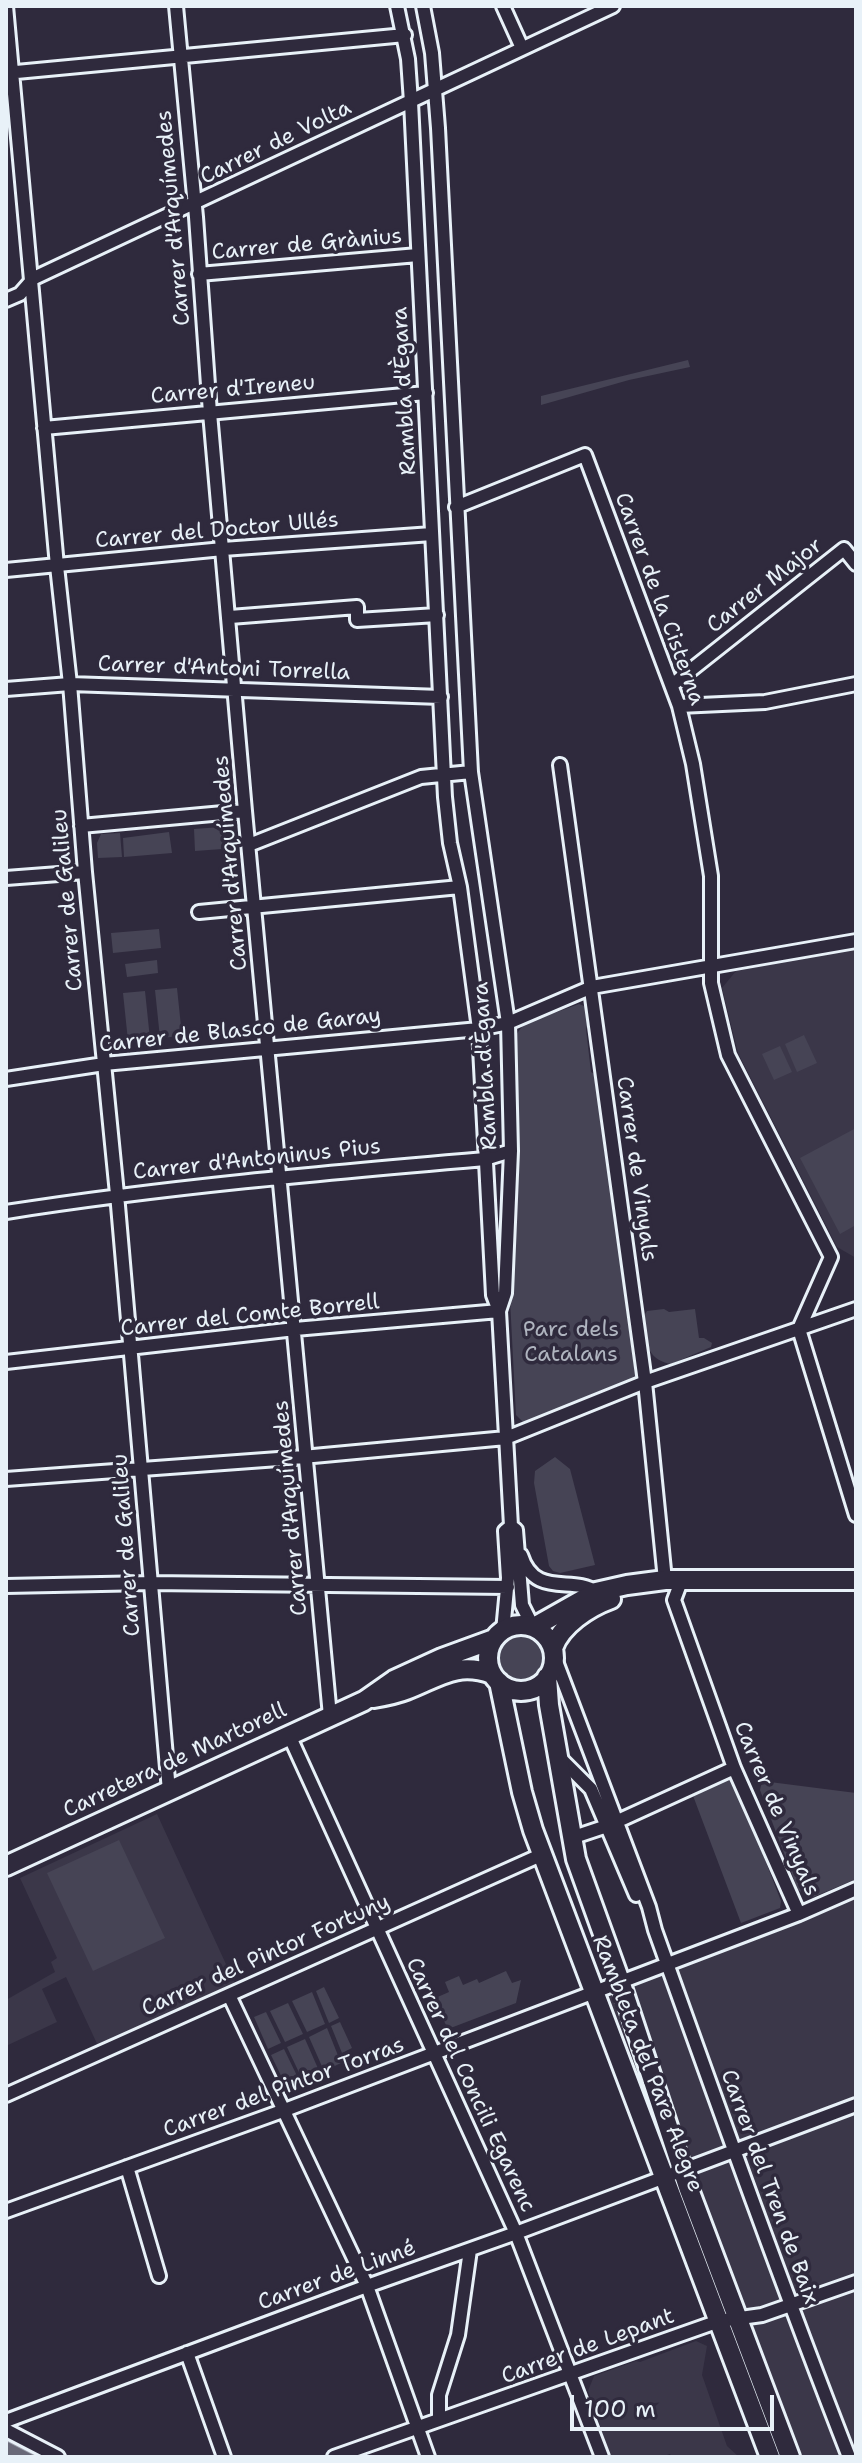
<!DOCTYPE html>
<meta charset="utf-8">
<style>
body{margin:0}
#map{position:relative;width:862px;height:2463px;overflow:hidden;background:#2f2a3d;font-family:"Shantell Sans",sans-serif}
canvas{display:block}
.frame{position:absolute;inset:0;border:8px solid #e8f1f8;pointer-events:none}
.scale{position:absolute;left:570px;top:2395px;width:204px;height:36px;box-sizing:border-box;border:4px solid #e8f1f8;border-top:0;padding-left:10px;font-size:24px;line-height:28px;white-space:nowrap;color:#e8f1f8;-webkit-text-stroke:6px #2f2a3d;paint-order:stroke}
</style>
<div id="map">
<canvas width="862" height="2463"></canvas>
<div class="frame"></div>
<div class="scale">100 m</div>
</div>
<script>
const ctx = document.querySelector('canvas').getContext('2d');
ctx.lineJoin = 'round';
function fillPath(path, color) {
  ctx.fillStyle = color;
  ctx.fill(path, 'evenodd');
}
function strokePath(path, color, width, dash) {
  ctx.strokeStyle = color;
  ctx.lineWidth = width;
  ctx.lineCap = dash ? 'butt' : 'round';
  ctx.setLineDash(dash || []);
  ctx.stroke(path);
}
function drawText(font, color, halo, rows, align = 'center') {
  ctx.font = font + ' "Shantell Sans",sans-serif';
  ctx.lineWidth = 7;
  ctx.setLineDash([]);
  ctx.textBaseline = 'middle';
  ctx.strokeStyle = halo;
  ctx.fillStyle = color;
  for (const [text, x, y, turn = 0] of rows) {
    ctx.save();
    ctx.translate(x, y);
    ctx.rotate((+turn || 0) * Math.PI / 180);
    ctx.textAlign = isNaN(turn) ? turn : align;
    if (halo) ctx.strokeText(text, 0, 0);
    ctx.fillText(text, 0, 0);
    ctx.restore();
  }
}
fillPath(new Path2D(`
 M856,949v309l-19,-11 -99,-194 -16,-65 14,-17z
 M157,1814l79,172 -137,62 -33,-71 -24,12 15,33 -51,24v-46l49,-28 -4,-10 6,-4 -37,-80z
 M856,1896v561h-57l-120,-282 -73,-185z
 M696,2341l11,5 -5,29 25,71 12,11h-67l-2,-3 -9,3h-50l-23,-66 6,-15 42,-15 4,1z`), '#3b3749');
fillPath(new Path2D(`
 M688,360l2,7 -61,13 -88,25v-9z
 M234,826l2,22 -41,3 -1,-22z
 M169,832l3,21 -48,4 -1,-19z
 M120,833l2,24 -24,1 -1,-15 4,-9z
 M159,929l2,19 -48,5 -2,-20z
 M157,960l1,13 -31,4 -2,-13z
 M177,988l5,48 -22,2 -5,-48z
 M145,991l5,48 -22,2 -5,-48z
 M579,1004l8,3 2,14 -3,8 5,43 5,3 40,306 -112,42 -8,-8 -6,-115 9,-183 -4,-81 9,-12z
 M804,1035l13,28 -20,9 -12,-28z
 M780,1046l12,26 -18,8 -12,-26z
 M856,1128v97l-16,9 -40,-76z
 M664,1309l5,3 26,-3 4,29h5l8,5 -1,4 -40,17c-20,-4 -24,-15 -26,-34 -1,-8 -3,-12 2,-19z
 M555,1457l15,12 25,96 -35,8 -7,-2 -4,-5 -15,-83 1,-12z
 M496 1659a24 24 0 1 1 48 0a24 24 0 1 1-48 0Z
 M725,1778l9,2 47,121 -1,7 -39,15 -49,-130z
 M762,1781l94,12v86l-45,19 -13,-8 -38,-100z
 M119,1840l46,98 -72,33 -46,-98z
 M506,1971l6,12 9,-3 -5,23 -68,26 -15,-30 16,-7 -4,-10 14,-6 4,9 14,-6 2,4z
 M324,1987l15,31 -10,5 -13,-32z
 M312,1992l13,32 -18,8 -15,-31z
 M288,2003l15,31 -18,8 -15,-31z
 M266,2012l15,31 -13,6 -14,-32z
 M340,2022l12,26 -10,5 -11,-27z
 M327,2028l14,35 -17,8 -15,-34z
 M305,2039l15,34 -17,8 -16,-34z
 M284,2049l16,33 -13,6 -16,-33z`), '#464455');
const water = new Path2D(`
 M6,2440l33,17h-33z`);
fillPath(water, '#696978');
strokePath(water, '#9c9fab', 2);
const street = new Path2D(`
 M6,6l51,560 13,118 15,188 32,322 52,597
 M176,6l20,211 14,196 35,398 85,905
 M397,6l11,53 3,43 34,695 5,46 10,44 19,142 14,266 6,16 12,215 5,4 6,75 11,22
 M423,6l9,47 6,75 33,644 37,251 3,128 -6,142 -6,18
 M503,6l19,42
 M6,73l399,-38
 M199,274l219,-19
 M6,300l14,-6 14,-16 579,-272
 M44,428l382,-35
 M456,507l129,-52 94,251 14,58 18,112v107l17,72 103,202 -32,72
 M6,570l217,-21 209,-15
 M230,617l127,-10v13l80,-5
 M672,685l172,-136 12,15
 M6,689l64,-5 371,13
 M679,706l86,-4 91,-18
 M560,765l85,617 20,198
 M81,826l164,-15
 M249,845l172,-68 50,-5
 M6,878l79,-6
 M199,912l261,-25
 M6,1079l98,-15 375,-35 29,-6 84,-36 264,-46
 M6,1212c159,-25 318,-39 479,-53l26,-8
 M799,1329l57,186
 M6,1362l289,-33 204,-18
 M6,1479l286,-21 214,-20 139,-56 211,-73
 M521,1555c14,44 52,20 75,37
 M680,1584l-6,16 60,168 65,146
 M6,1586l143,-3 359,4
 M503,1631l5,-53 -3,-47 6,-5
 M554,1656l95,251 6,23c63,176 126,353 194,527
 M289,1735l227,498 86,224
 M560,1758l31,31 45,106
 M571,1838l36,-12 127,-58
 M229,1995l138,291 61,171
 M6,2095l537,-241
 M127,2167l32,109
 M6,2211l279,-101 514,-196 57,-25
 M187,2353l37,104
 M439,2420v-25l19,-60 12,-85
 M6,2421l361,-135 149,-53 340,-128
 M6,2430l52,27
 M334,2457l385,-136 43,-6 94,-33`);
const secondary = new Path2D(`
 M488 1658a33 33 0 1 1 66 0a33 33 0 1 1-66 0Z
 M534,1627l62,-35 31,-7 38,-5h191
 M553,1648c8,-23 36,-41 58,-49
 M547,1677l2,28 27,154 44,122 68,206 102,270
 M499,1682l23,110 11,38 237,627
 M374,1698c11,-2 22,-4 32,-8 32,-12 50,-29 86,-16
 M6,1866l358,-165 30,-21 48,-22 52,-19`);
strokePath(street, '#e8f1f8', 18);
strokePath(secondary, '#e8f1f8', 24);
strokePath(street, '#2f2a3d', 12);
strokePath(secondary, '#2f2a3d', 18);
drawText('22px', '#e8f1f8', '#2f2a3d', [
 ["Carrer de Volta",276,143,-26],
 ["Carrer d'Arquímedes",174,218,-95],
 ["Carrer de Grànius",307,245,-5],
 ["Carrer d'Ireneu",233,390,-5],
 ["Rambla d'Ègara",405,391,-93],
 ["Carrer del Doctor Ullés",217,531,-5],
 ["Carrer Major",765,586,-38],
 ["Carrer de la Cisterna",659,599,70],
 ["Carrer d'Antoni Torrella",224,669,2],
 ["Carrer d'Arquímedes",231,863,-95],
 ["Carrer de Galileu",68,900,-95],
 ["Carrer de Blasco de Garay",240,1031,-6],
 ["Rambla d'Ègara",486,1066,-93],
 ["Carrer d'Antoninus Pius",257,1160,-6],
 ["Carrer de Vinyals",636,1169,82],
 ["Carrer del Comte Borrell",250,1316,-6],
 ["Carrer d'Arquímedes",291,1508,-95],
 ["Carrer de Galileu",127,1545,-94],
 ["Carretera de Martorell",175,1761,-25],
 ["Carrer de Vinyals",776,1809,67],
 ["Carrer del Pintor Fortuny",266,1956,-24],
 ["Rambleta del Pare Alegre",647,2064,69],
 ["Carrer del Concili Egarenc",470,2085,65],
 ["Carrer del Pintor Torras",284,2088,-20],
 ["Carrer del Tren de Baix",769,2187,70],
 ["Carrer de Linné",337,2276,-20],
 ["Carrer de Lepant",588,2347,-20]
]);
drawText('22px', '#afb4bf', '#2f2a3d', [
 ["Parc dels",571,1330],
 ["Catalans",571,1355]
]);
</script>
